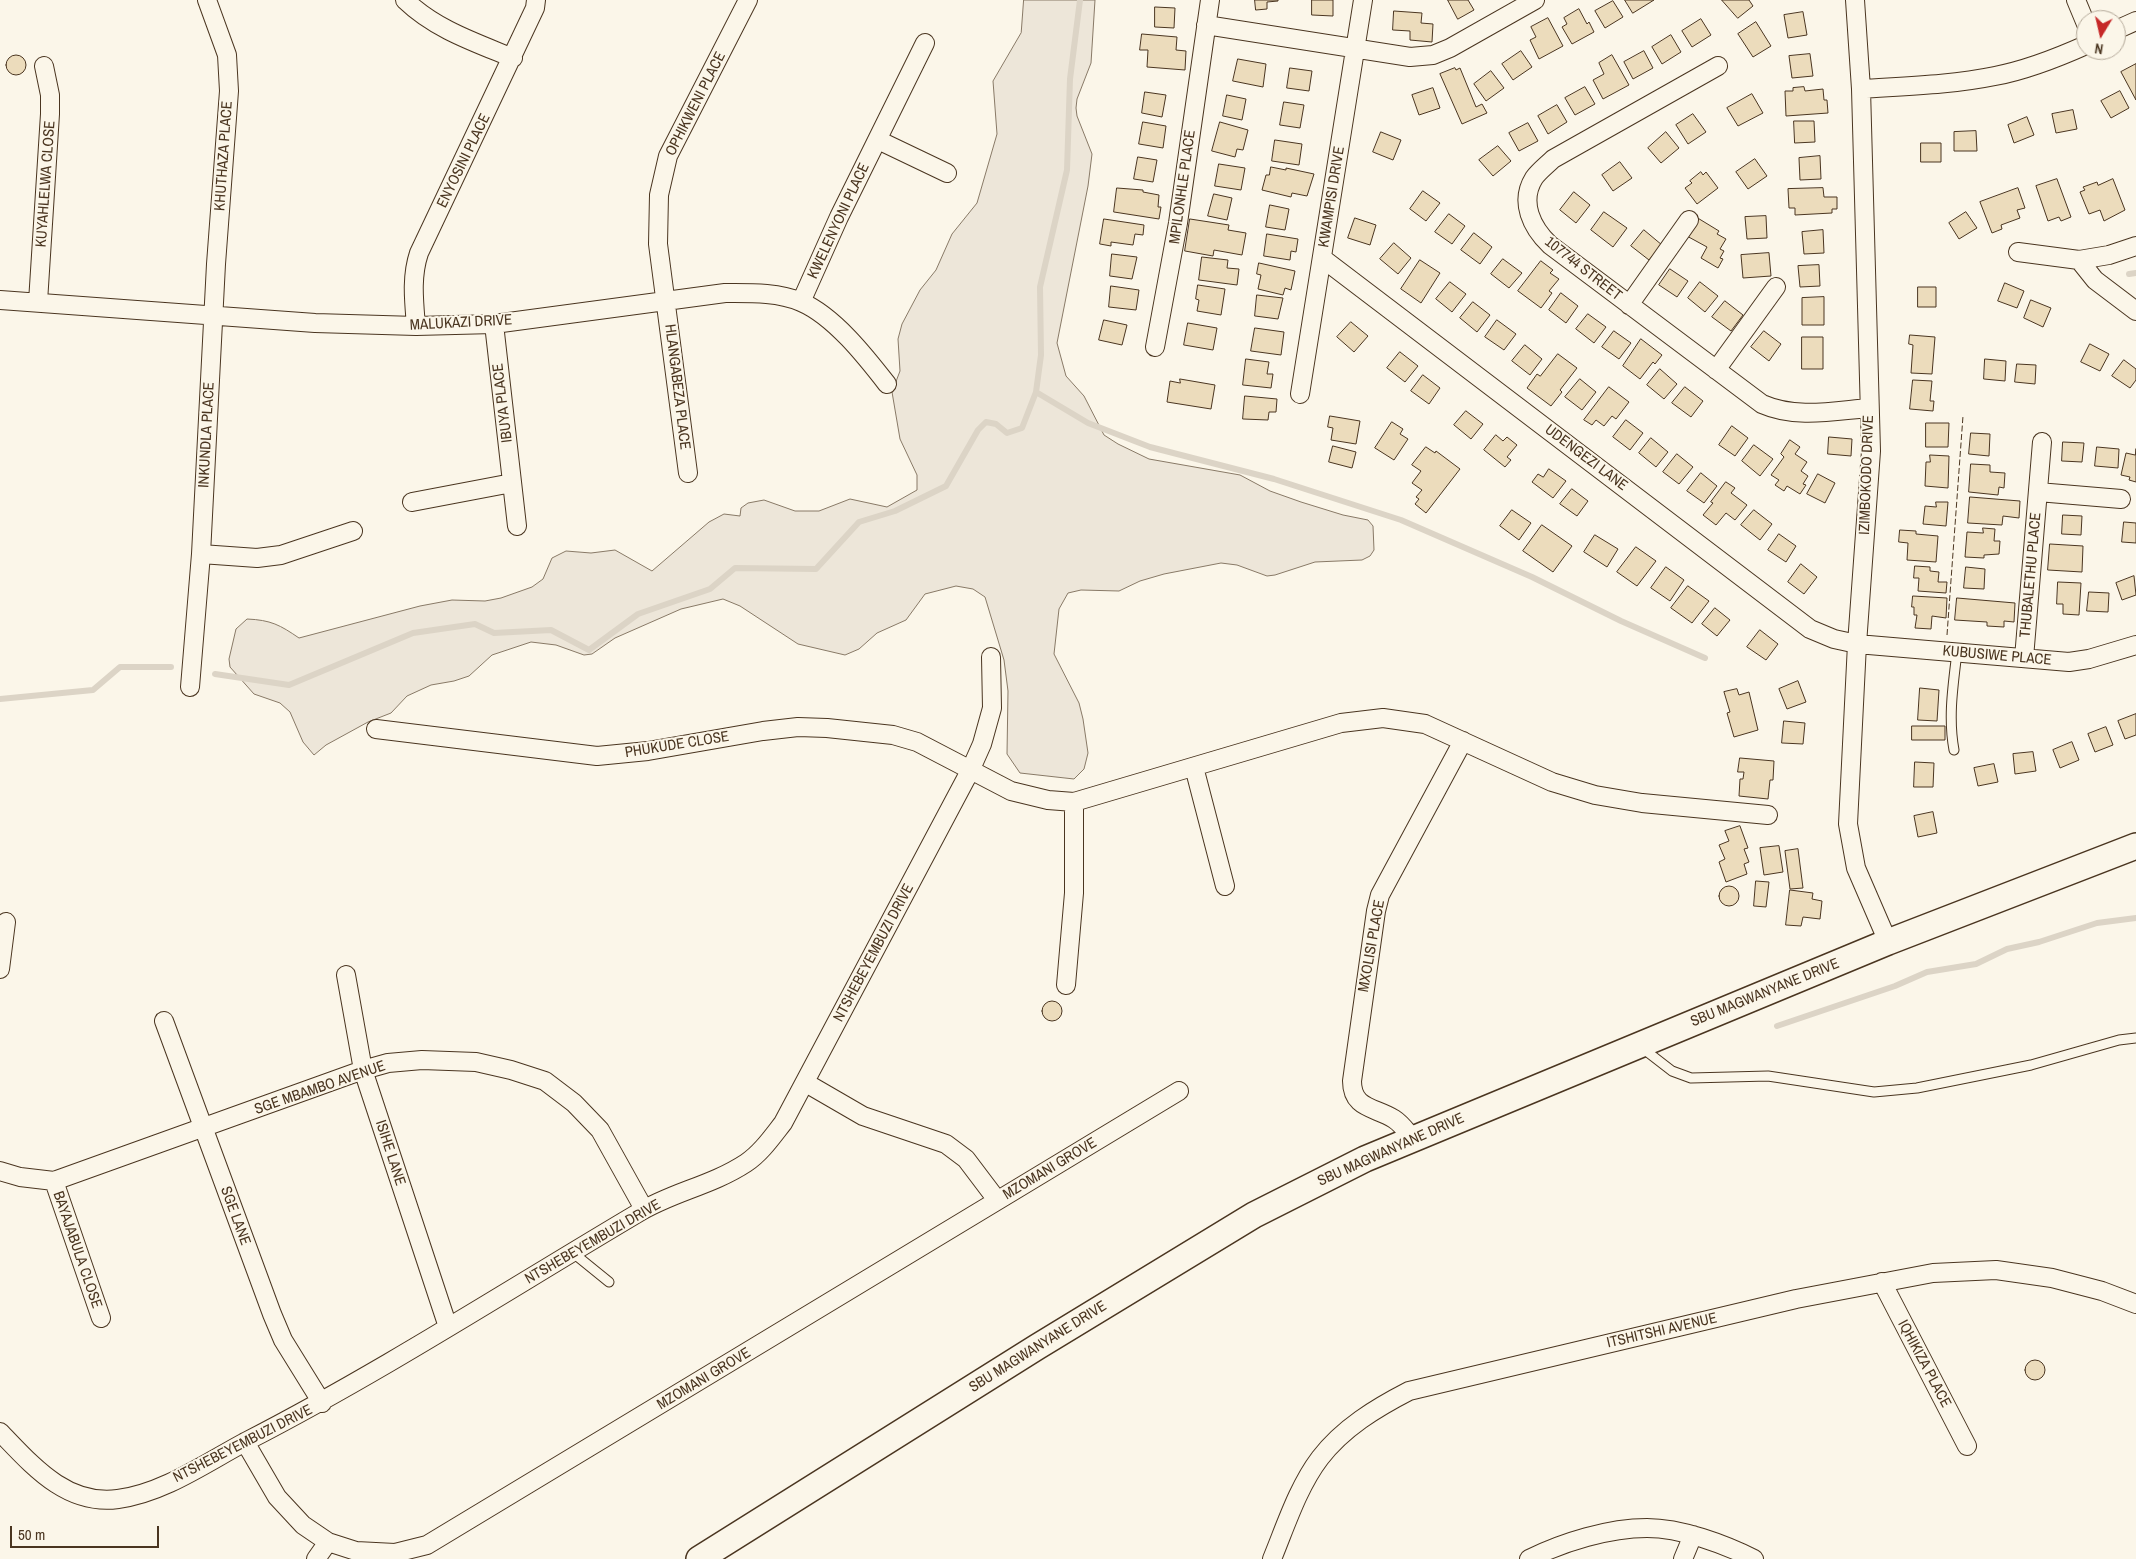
<!DOCTYPE html>
<style>
body{margin:0}
#map{position:relative;width:2136px;height:1559px;overflow:hidden;background:#fbf6e9;font-family:"Archivo Narrow",sans-serif}
canvas{display:block}
.north{position:absolute;left:2076px;top:10px;width:50px;height:50px;box-sizing:border-box;background:#fbf6e9;border:1px solid #b4a999;border-radius:50%;rotate:189deg;font-size:14px;font-weight:700;line-height:20px;text-align:center;color:#4a3520}
.north::after{content:'';display:block;margin:auto;width:18px;height:22px;background:#c62828;clip-path:polygon(50% 0,100% 100%,50% 72%,0 100%)}
.scale{position:absolute;left:10px;top:1526px;width:149px;height:22px;box-sizing:border-box;border:2px solid #4a3520;border-top:0;padding-left:6px;font-size:15px;line-height:18px;white-space:nowrap;color:#4a3520;-webkit-text-stroke:4px #fbf6e9;paint-order:stroke}
</style>
<div id="map">
<canvas width="2136" height="1559"></canvas>
<div class="north">N</div>
<div class="scale">50 m</div>
</div>
<script>
const ctx = document.querySelector('canvas').getContext('2d');
ctx.lineJoin = 'round';
function fillPath(path, color) {
  ctx.fillStyle = color;
  ctx.fill(path, 'evenodd');
}
function strokePath(path, color, width, dash) {
  ctx.strokeStyle = color;
  ctx.lineWidth = width;
  ctx.lineCap = dash ? 'butt' : 'round';
  ctx.setLineDash(dash || []);
  ctx.stroke(path);
}
function drawText(font, color, halo, rows, align = 'center') {
  ctx.font = font + ' "Archivo Narrow",sans-serif';
  ctx.lineWidth = 4;
  ctx.setLineDash([]);
  ctx.textBaseline = 'middle';
  ctx.strokeStyle = halo;
  ctx.fillStyle = color;
  for (const [text, x, y, turn = 0] of rows) {
    ctx.save();
    ctx.translate(x, y);
    ctx.rotate((+turn || 0) * Math.PI / 180);
    ctx.textAlign = isNaN(turn) ? turn : align;
    if (halo) ctx.strokeText(text, 0, 0);
    ctx.fillText(text, 0, 0);
    ctx.restore();
  }
}
const green = new Path2D(`
 M1024,0h71l-4,63 -14,36 -1,9 1,8 15,38 -4,32 -31,157 9,33 18,20 20,39 14,9 31,15 91,16 30,16 31,11 42,13 25,5 5,6 1,24 -4,6 -8,4 -47,2 -40,13 -8,1 -30,-11 -16,-2 -57,11 -24,7 -21,10 -38,-1 -13,3 -9,16 -5,45 25,49 4,16 5,34 -4,16 -10,10 -54,-6 -13,-19 1,-63 -4,-31 -19,-63 -12,-8 -17,-3 -31,8 -19,26 -29,13 -18,16 -14,6 -47,-11 -58,-38 -17,-7 -42,10 -66,29 -23,16 -8,1 -28,-10 -25,-3 -39,13 -23,21 -15,5 -23,4 -24,11 -16,17 -23,9 -42,23 -12,10 -11,-13 -13,-30 -10,-9 -26,-9 -24,-27 -1,-8 7,-30 11,-10c24,1 33,6 52,19l121,-32 32,-6 33,1 16,-3 31,-11 11,-8 9,-21 14,-7 25,2 24,-3 37,21 57,-49 15,-8 16,2 1,-8 7,-5 16,-3 31,11h24l31,-12 37,8 30,-17v-15l-17,-36 -8,-47 8,-21 -2,-32 4,-15 18,-34 16,-20 16,-36 25,-31 20,-69 -4,-53 28,-48z`);
fillPath(green, '#ede6d9');
strokePath(green, '#887966', 1);
strokePath(new Path2D(`
 M2129,274l7,-1
 M1036,392l52,31 62,24 124,32 127,41 131,57 89,44 84,37
 M215,674l74,11 124,-52 62,-9 19,9 57,-3 38,20 49,-36 72,-25 25,-21 81,1 43,-47 36,-11 51,-25 32,-56 8,-8 10,2 11,9 15,-5 14,-36 5,-37 -1,-68 27,-117 3,-91 10,-79
 M0,699l93,-9 27,-23h51
 M1777,1026l118,-40 32,-14 49,-8 31,-15 32,-7 58,-19 39,-5`), '#dcd4c6', 6);
const building = new Path2D(`
 M1255,0h23v1l-11,1v7l-11,1z
 M1312,0h21v16l-21,-1z
 M1448,0h20l6,10 -16,9z
 M1625,0h29l-21,13z
 M1722,0h27l4,6 -15,12z
 M1613,1l10,16 -18,11 -10,-17z
 M1155,7l20,1 -1,20 -19,-1z
 M1579,9l8,15 2,-2 5,10 -22,12 -10,-17 5,-3 -3,-6z
 M1394,11l28,2 -1,10 12,1 -1,18 -22,-2v-9l-17,-1z
 M1803,12l4,23 -19,3 -4,-23z
 M1548,18l15,28 -24,13 -9,-19 6,-3 -5,-10z
 M1701,19l10,16 -19,12 -10,-16z
 M1756,22l15,24 -18,11 -15,-23z
 M1142,34l35,3 -1,13 10,1 -1,19 -38,-3 1,-17h-8z
 M1671,35l10,17 -19,12 -10,-17z
 M1521,51l11,16 -19,13 -11,-16z
 M1644,51l9,17 -20,11 -9,-17z
 M1810,54l3,22 -21,2 -3,-22z
 M1612,55l17,30 -26,14 -10,-19 11,-6 -5,-11z
 M6 65a10 10 0 1 1 20 0a10 10 0 1 1-20 0Z
 M1238,59l28,5 -3,23 -30,-6z
 M2136,64v36l-15,-28z
 M1290,68l22,3 -3,20 -22,-3z
 M1455,68l1,2 4,-2 16,39 6,-3 5,9 -25,11 -22,-50z
 M1491,71l13,17 -18,13 -12,-17z
 M1585,87l10,17 -20,11 -10,-17z
 M1804,87l1,4 18,-2 1,11h3l1,13 -42,3 -1,-25h8v-3z
 M1433,88l7,20 -21,7 -7,-20z
 M2120,91l9,17 -18,10 -10,-17z
 M1145,92l21,3 -4,22 -20,-4z
 M1752,94l11,19 -25,13 -11,-18z
 M1227,95l19,4 -4,21 -19,-4z
 M1284,102l20,3 -4,23 -20,-3z
 M1557,105l10,17 -19,12 -10,-18z
 M2073,110l4,19 -21,4 -4,-19z
 M1693,114l13,18 -18,12 -12,-19z
 M2027,117l7,18 -20,8 -6,-18z
 M1794,121h20l1,21 -20,1z
 M1143,122l23,4 -3,22 -24,-4z
 M1220,122l28,8 -5,20 -6,-1 -2,8 -23,-6z
 M1528,123l10,18 -19,10 -10,-18z
 M1976,131l1,20h-23v-19z
 M1381,132l20,8 -8,20 -20,-8z
 M1666,132l13,16 -18,15 -13,-15z
 M1275,140l27,4 -3,21 -27,-4z
 M1921,143h20v19h-20z
 M1498,146l13,15 -18,15 -14,-16z
 M1820,156l1,23 -21,1 -1,-22z
 M1138,157l19,3 -4,22 -19,-3z
 M1755,159l12,17 -19,13 -12,-17z
 M1620,162l12,16 -19,13 -11,-16z
 M1219,164l26,4 -4,22 -26,-4z
 M1271,167l15,3v-2l28,6 -7,22 -15,-3 -1,4 -29,-7 4,-15h3z
 M1701,172l2,3 3,-3 12,16 -21,16 -12,-16 7,-5 -2,-2z
 M2057,179l14,38 -10,4 -2,-4 -11,4 -12,-35z
 M2113,179l12,31 -21,11 -4,-11 -11,4 -9,-22 5,-2 -2,-3 14,-5 1,3z
 M1117,188l26,2v2l16,3 -1,12h3l-2,12 -45,-7z
 M1823,188l1,9h13v12h-5v4l-37,2v-7h-6l-1,-19z
 M2018,188l7,20 -8,2 3,8 -19,7 1,4 -10,4 -12,-31z
 M1423,191l17,12 -14,18 -16,-12z
 M1574,192l16,13 -14,18 -16,-13z
 M1214,194l18,4 -5,22 -19,-4z
 M1270,205l19,4 -4,21 -19,-3z
 M1604,212l23,16 -14,19 -22,-17z
 M1966,212l11,16 -18,11 -10,-16z
 M1449,214l16,12 -13,18 -17,-12z
 M1766,216l1,22 -20,1 -2,-22z
 M1696,217l23,14 -2,3 9,5 -6,10 4,2 -4,7 3,1 -5,9 -17,-10 6,-11 -22,-12z
 M1355,218l21,7 -6,20 -22,-7z
 M1104,219l40,6 -1,10 -8,-1 -2,11 -22,-3v4l-11,-2z
 M1190,219l39,6 -1,5 18,3 -4,22 -28,-5 -1,6 -28,-5z
 M1644,230l18,15 -13,15 -18,-14z
 M1823,230l1,23 -20,1 -2,-22z
 M1474,233l18,14 -12,17 -19,-14z
 M1267,234l31,5 -2,13 -5,-1 -1,9 -26,-4z
 M1394,243l17,15 -13,16 -18,-15z
 M1769,253l2,23 -28,2 -2,-23z
 M1112,254l25,3 -5,22 -22,-3z
 M1202,257l26,3 -1,8 12,1 -2,16 -38,-5z
 M1503,259l19,14 -13,15 -18,-14z
 M1420,260l20,13 -19,30 -20,-14z
 M1541,261l12,9 -3,3 9,6 -10,12 3,2 -11,15 -23,-17z
 M1259,263l36,8 -4,19 -6,-2 -2,7 -25,-6 3,-14 -4,-1z
 M1819,265l1,21 -20,1 -2,-21z
 M1670,269l18,12 -11,16 -18,-12z
 M1450,282l16,12 -14,18 -16,-13z
 M1700,282l18,14 -13,16 -17,-14z
 M2005,283l19,8 -7,17 -19,-7z
 M1198,285l27,4 -4,26 -24,-4 2,-11 -3,-1z
 M1111,286l28,4 -3,20 -27,-3z
 M1918,287h18v20h-18z
 M1561,293l17,13 -12,17 -17,-13z
 M1257,295l26,3 -5,21 -23,-3z
 M1824,297v28h-22v-27z
 M2031,300l20,8 -8,19 -19,-9z
 M1725,301l18,14 -12,16 -19,-14z
 M1473,302l17,13 -13,17 -17,-14z
 M1588,314l18,13 -12,16 -18,-14z
 M1104,320l23,5 -5,20 -23,-5z
 M1497,320l19,14 -12,16 -19,-13z
 M1351,322l17,14 -14,16 -17,-15z
 M1188,323l29,5 -4,22 -29,-5z
 M1255,328l29,4 -3,23 -30,-4z
 M1614,331l17,12 -12,16 -17,-12z
 M1764,331l17,13 -12,17 -18,-14z
 M1910,335l25,2 -3,37 -21,-1 2,-28 -4,-1z
 M1802,337h21v32h-21z
 M1641,339l21,16 -7,9 -2,-2 -13,17 -17,-13z
 M2090,344l19,10 -9,17 -19,-9z
 M1525,345l17,14 -12,16 -18,-14z
 M1400,352l18,14 -13,16 -18,-14z
 M1558,354l19,14 -17,22 2,2 -11,14 -24,-18 10,-14 3,2z
 M1246,359l23,3 -2,12h6l-2,14 -28,-3z
 M1985,359l21,2 -1,20 -21,-2z
 M2124,360l12,9v11l-6,8 -18,-12z
 M2017,364l19,1 -1,19 -20,-2z
 M1660,369l17,15 -13,15 -17,-14z
 M1423,375l17,13 -11,16 -18,-13z
 M1180,379l35,6 -4,24 -44,-7 3,-21 10,2z
 M1580,379l16,13 -14,18 -17,-13z
 M1913,380l19,1 -2,20h4l-1,10 -23,-2z
 M1609,387l20,15 -13,17 -4,-3 -8,10 -8,-6 -4,5 -8,-5z
 M1685,387l18,14 -12,16 -19,-14z
 M1245,396l32,3 -1,13h-7l-1,8 -25,-1z
 M1466,411l17,13 -12,15 -17,-14z
 M1330,416l30,5 -4,23 -25,-4 2,-12 -5,-1z
 M1626,420l17,13 -13,17 -17,-13z
 M1392,422l11,7 -3,5 8,5 -14,21 -19,-12z
 M1926,423h23l-1,24h-22z
 M1732,426l16,12 -13,18 -16,-11z
 M1971,433l19,1 -1,22 -20,-2z
 M1496,435l7,6 4,-4 10,8 -10,12 4,3 -6,7 -21,-17z
 M1829,437l23,2 -1,17 -23,-2z
 M1651,438l17,14 -12,15 -17,-14z
 M1790,440l10,7 -5,7 12,8 -6,9 7,5 -5,8 3,1 -6,9 -13,-8 -3,5 -9,-6 4,-5 -8,-5 13,-18 -3,-3z
 M2063,442l21,1 -2,19 -20,-1z
 M1754,445l19,14 -13,17 -18,-15z
 M1333,446l23,6 -4,16 -23,-6z
 M1426,447l9,6 1,-2 24,18 -34,44 -11,-9 4,-5 -3,-2 6,-7 -10,-7 9,-12 -9,-6z
 M2097,447l22,2 -1,19 -23,-2z
 M2136,449v33l-7,-2 1,-3 -9,-2 5,-22 9,2z
 M1677,454l16,13 -14,17 -16,-12z
 M1930,455l19,1 -1,32 -23,-2 1,-24h4z
 M1971,464l19,1v7l15,1 -1,15 -5,-1 -1,8 -29,-3z
 M1549,469l17,12 -13,17 -21,-16 6,-8 5,3z
 M1701,473l16,13 -13,17 -17,-12z
 M1818,474l17,9 -10,20 -18,-9z
 M1726,482l9,6 -4,5 16,12 -12,15 -9,-7 -10,12 -13,-10 10,-12 -2,-1z
 M1572,489l16,12 -11,15 -17,-12z
 M1970,497l50,4 -1,17 -16,-2 -1,9 -34,-2z
 M1936,502h12l-2,24 -23,-2 2,-18 11,1z
 M1512,510l19,13 -12,17 -19,-14z
 M1754,510l18,14 -12,16 -19,-15z
 M2063,515l19,1 -1,19 -19,-1z
 M2124,522l12,1v20l-14,-1z
 M1542,525l30,21 -19,26 -30,-21z
 M1983,528l12,1 -1,12h6l-1,13 -15,1v3l-19,-1 2,-25 16,1z
 M1900,530l16,1v3l22,2 -2,26 -29,-2 1,-17 -9,-1z
 M1779,534l17,12 -10,16 -18,-12z
 M1595,535l23,14 -11,18 -23,-15z
 M2050,544l33,2 -1,26 -34,-2z
 M1636,547l20,14 -19,25 -20,-14z
 M1801,564l16,13 -13,17 -16,-12z
 M1915,566l15,1v4l9,1 -1,10h9l-1,11 -28,-2 1,-13h-5z
 M1666,567l18,13 -14,21 -19,-13z
 M1966,567l19,2 -1,20 -20,-1z
 M2134,576l2,19 -14,5 -6,-17z
 M2058,582l23,1 -2,32 -16,-1v-10h-6z
 M1688,586l21,15 -17,22 -21,-15z
 M2089,592l20,1 -1,19 -21,-1z
 M1913,596l34,2 -1,20 -14,-2 -1,13 -16,-1 2,-13h-3v-8h-2z
 M1957,598l58,5 -1,19 -10,-1v6l-17,-1v-4l-32,-2z
 M1715,608l15,12 -13,16 -15,-12z
 M1760,630l18,14 -12,16 -19,-13z
 M1798,681l8,21 -19,7 -8,-20z
 M1920,688l19,2 -2,31 -19,-1z
 M1737,689l2,6 10,-3 9,38 -24,7 -7,-24 3,-1 -6,-20z
 M2136,714v21l-11,4 -7,-18z
 M1784,721l21,2 -2,21 -21,-1z
 M1912,726h33v14h-33z
 M2106,727l7,18 -18,7 -7,-18z
 M2072,742l7,18 -19,8 -7,-18z
 M2033,752l3,19 -21,3 -2,-20z
 M1740,758l34,3 -1,19h-3l-2,19 -29,-3 1,-17h3l1,-7h-6z
 M1915,762l19,1 -1,24h-19z
 M1994,764l4,18 -20,4 -4,-18z
 M1933,812l4,21 -19,4 -4,-21z
 M1740,826l8,22 -4,1 5,13 -5,2 3,10 -21,8 -7,-20 6,-3 -6,-14 10,-4 -4,-10z
 M1779,846l4,26 -19,3 -4,-27z
 M1798,849l5,39 -13,1 -5,-38z
 M1756,881l13,1 -3,25 -12,-1z
 M1719 896a10 10 0 1 1 20 0a10 10 0 1 1-20 0Z
 M1790,890l23,3 -1,6 10,2 -2,18 -17,-2 -2,9 -15,-1z
 M1042 1011a10 10 0 1 1 20 0a10 10 0 1 1-20 0Z
 M2025 1370a10 10 0 1 1 20 0a10 10 0 1 1-20 0Z`);
fillPath(building, '#ecdcbc');
strokePath(building, '#4a3520', 1);
const service = new Path2D(`
 M1954,750c-6,-33 -1,-64 3,-98
 M1641,1047l31,24 19,7 77,-2 106,16 43,-4 114,-23 88,-25 17,-2
 M572,1252l37,30`);
const minor = new Path2D(`
 M405,0c30,29 69,42 108,58
 M1855,0l6,89 10,362 -14,193 -9,180 8,44 32,74
 M2076,0l10,24
 M1206,25l204,32 23,-2 17,-7 85,-48
 M2116,30l20,-9
 M1718,66l-165,93c-6,6 -14,12 -19,19 -15,24 -2,50 16,67l212,159c34,15 71,7 107,4
 M1861,89c45,-3 90,-4 134,-13 32,-6 62,-18 91,-31
 M878,140l69,33
 M2018,252l61,8 30,-5 27,-9
 M1322,258l488,371 24,10 23,5 212,18 20,-3 47,-14
 M2079,260l16,20 41,31
 M0,300l315,23 101,3 78,-2 231,-31c24,0 53,-1 76,9 33,14 65,55 86,82
 M38,302l12,-188v-19l-6,-29
 M801,302l38,-85 86,-174
 M1629,305l60,-85
 M494,324l23,202
 M416,326c-2,-25 -5,-49 3,-73l116,-245 1,-8
 M1155,347l23,-124 32,-223
 M1716,370l60,-83
 M1300,394l63,-394
 M688,473l-30,-229 1,-49 9,-39 80,-156
 M2038,492l83,7
 M412,502l100,-19
 M201,554l56,4 24,-3 72,-24
 M2024,658l18,-216
 M190,687l11,-133 15,-290 13,-173 -2,-36 -20,-55
 M376,729l221,27 51,-5 115,-20 35,-4 29,1 66,7 24,7 94,49 37,9 26,2 267,-79 42,-5 42,6 127,58 43,13 47,8 126,12
 M1194,767l31,119
 M0,969l6,-47
 M346,975l17,95 85,257
 M1066,985l8,-92v-91
 M164,1021l108,293 11,26 39,63
 M806,1083l57,33 83,28 20,15 31,41
 M1413,1139c-6,-7 -11,-15 -19,-20 -19,-12 -42,-10 -42,-38l24,-170 4,-16 83,-154
 M0,1171l20,6 34,4 309,-111 25,-7 34,-3 54,2 35,8 34,11 29,22 26,27 44,79
 M54,1181l47,137
 M1882,1282l85,164
 M0,1432c32,33 66,74 118,67 46,-6 89,-37 129,-58 134,-69 261,-151 391,-228 34,-21 73,-27 108,-50 15,-10 26,-26 37,-40l187,-352 12,-27 10,-36 -1,-51
 M245,1442l32,55 26,28 25,17 28,9 39,2 32,-8 752,-454
 M316,1559l12,-17
 M1272,1559c14,-34 26,-72 48,-101 23,-30 56,-50 89,-67l387,-92 137,-26 63,-3 56,8 50,13 34,13
 M1529,1559c34,-17 80,-31 118,-31 34,0 77,16 107,31
 M1683,1559l10,-24`);
const secondary = new Path2D(`
 M699,1559l338,-212 217,-132 111,-56 523,-217 248,-96`);
strokePath(service, '#4a3520', 11);
strokePath(minor, '#4a3520', 20);
strokePath(secondary, '#4a3520', 28);
strokePath(service, '#fbf6e9', 9);
strokePath(minor, '#fbf6e9', 18);
strokePath(secondary, '#fbf6e9', 25);
strokePath(new Path2D(`
 M1947,635l16,-219`), '#4a3520', 1, [6, 2.5]);
drawText('15px', '#4a3520', '#fbf6e9', [
 ["OPHIKWENI PLACE",696,104,-63],
 ["KHUTHAZA PLACE",224,156,-86],
 ["ENYOSINI PLACE",464,161,-64],
 ["KUYAHLELWA CLOSE",46,184,-86],
 ["MPILONHLE PLACE",1183,187,-82],
 ["KWAMPISI DRIVE",1332,197,-81],
 ["KWELENYONI PLACE",839,221,-65],
 ["107744 STREET",1583,269,38],
 ["MALUKAZI DRIVE",461,323,-3],
 ["HLANGABEZA PLACE",677,387,83],
 ["IBUYA PLACE",503,403,-97],
 ["INKUNDLA PLACE",207,435,-87],
 ["UDENGEZI LANE",1586,458,37],
 ["IZIMBOKODO DRIVE",1867,475,-88],
 ["THUBALETHU PLACE",2031,575,-85],
 ["KUBUSIWE PLACE",1997,656,5],
 ["PHUKUDE CLOSE",677,745,-9],
 ["MXOLISI PLACE",1372,946,-80],
 ["NTSHEBEYEMBUZI DRIVE",874,953,-62],
 ["SBU MAGWANYANE DRIVE",1765,993,-22],
 ["SGE MBAMBO AVENUE",320,1088,-19],
 ["SBU MAGWANYANE DRIVE",1391,1150,-24],
 ["ISIHE LANE",390,1153,72],
 ["MZOMANI GROVE",1050,1169,-31],
 ["SGE LANE",235,1216,70],
 ["NTSHEBEYEMBUZI DRIVE",593,1242,-30],
 ["BAYAJABULA CLOSE",77,1250,71],
 ["ITSHITSHI AVENUE",1662,1331,-13],
 ["SBU MAGWANYANE DRIVE",1038,1347,-32],
 ["IQHIKIZA PLACE",1924,1364,62],
 ["MZOMANI GROVE",704,1379,-31],
 ["NTSHEBEYEMBUZI DRIVE",243,1444,-27]
]);
</script>
